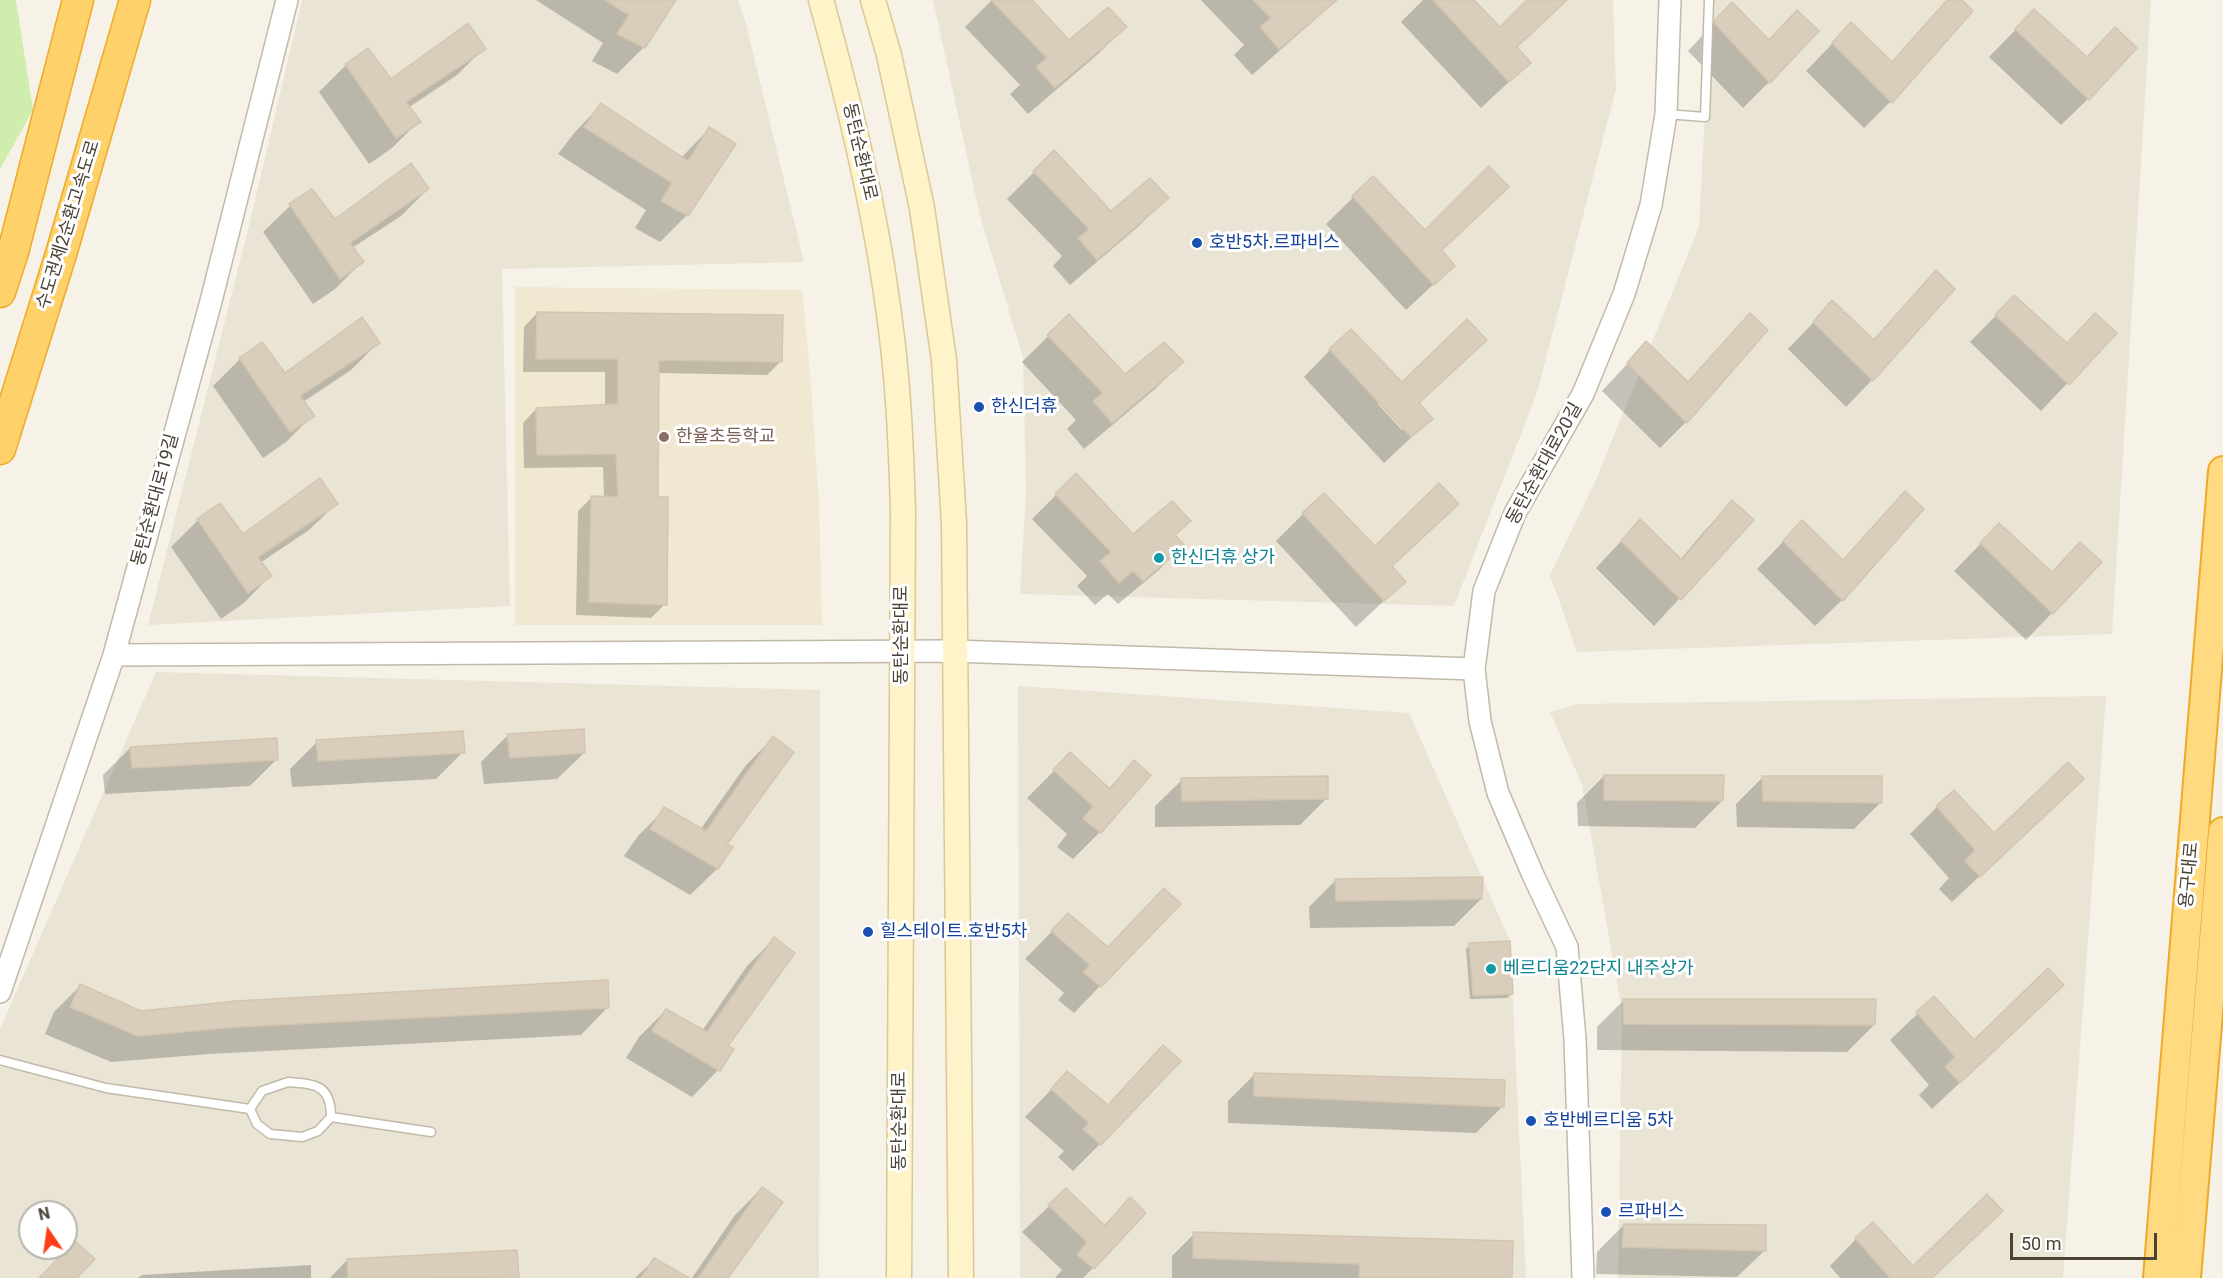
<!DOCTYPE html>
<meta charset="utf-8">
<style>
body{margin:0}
#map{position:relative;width:2223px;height:1278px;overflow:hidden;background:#f6f2e8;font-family:Roboto,sans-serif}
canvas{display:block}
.north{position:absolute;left:18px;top:1200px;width:60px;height:60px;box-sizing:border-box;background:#fff;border:2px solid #b7b4af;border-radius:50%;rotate:347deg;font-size:16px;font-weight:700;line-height:24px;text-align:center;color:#4a4336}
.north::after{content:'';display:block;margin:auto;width:21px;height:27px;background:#ff3e16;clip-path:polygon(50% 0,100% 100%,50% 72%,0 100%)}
.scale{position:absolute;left:2010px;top:1233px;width:147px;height:27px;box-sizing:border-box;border:3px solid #4a4336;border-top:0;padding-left:8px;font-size:18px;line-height:21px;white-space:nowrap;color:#4a4336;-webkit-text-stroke:4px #fff;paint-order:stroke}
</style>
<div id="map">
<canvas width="2223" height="1278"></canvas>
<div class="north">N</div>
<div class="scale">50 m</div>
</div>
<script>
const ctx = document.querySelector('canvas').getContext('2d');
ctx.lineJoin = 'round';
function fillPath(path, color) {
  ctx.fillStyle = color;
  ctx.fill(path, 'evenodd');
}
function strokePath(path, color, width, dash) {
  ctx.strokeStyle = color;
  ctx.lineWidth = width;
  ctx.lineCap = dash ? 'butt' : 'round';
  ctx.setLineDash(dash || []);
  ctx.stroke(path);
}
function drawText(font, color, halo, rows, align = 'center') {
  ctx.font = font + ' Roboto,"Noto Sans KR",sans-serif';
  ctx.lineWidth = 6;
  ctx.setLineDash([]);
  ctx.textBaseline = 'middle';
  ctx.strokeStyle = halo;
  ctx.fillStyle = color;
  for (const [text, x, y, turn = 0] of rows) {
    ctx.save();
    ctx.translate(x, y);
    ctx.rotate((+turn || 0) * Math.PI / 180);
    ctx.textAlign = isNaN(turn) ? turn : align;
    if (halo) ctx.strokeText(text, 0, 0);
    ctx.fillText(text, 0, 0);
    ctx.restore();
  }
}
fillPath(new Path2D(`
 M302,0h436l7,20 59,242 -302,7 8,337 -362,19 101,-399z
 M933,0h680l3,89 -79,304 -83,213 -434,-12 6,-101 -3,-136 -43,-141z
 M1711,0h440l-39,634 -535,18 -27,-77 45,-93 104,-255z
 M156,672l664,18 -1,588h-819v-249zM30,1212h36v36h-36z
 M1018,686l391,27 101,228 16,337h-506z
 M2106,696l-43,582h-445l4,-268 -40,-225 -32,-73 27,-8z`), '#eae4d5');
fillPath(new Path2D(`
 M515,287l287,3 8,82 9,130 3,123h-307z`), '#f0e8d0');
fillPath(new Path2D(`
 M0,0h16l17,110 -33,59z`), '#cfeead');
fillPath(new Path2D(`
 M536,0h139l-31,47 -27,27 -25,-13 11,-18z
 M992,0h38l39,42 56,-15 -27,27 -70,60 -18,-20 10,-9 -55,-58z
 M1201,0h136l-85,75 -18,-20 10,-10z
 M1423,0h49l28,29 29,-29h37l-50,48 13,15 -48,45 -80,-86z
 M1949,0h11l11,11 -81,91 -26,26 -58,-57 45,-47 40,39z
 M1732,4l37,78 -26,26 -55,-57z
 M2034,11l54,88 -27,26 -72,-68z
 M484,48l-27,27 -49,33 11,13 -27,27 -23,16 -50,-72 27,-27 45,16z
 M601,105l80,53 28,-29 -22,86 -27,27 -25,-14 11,-18 -88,-56 17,-22z
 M1054,152l57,61 56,-15 -27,27 -70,60 -17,-19 9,-10 -55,-57z
 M1373,178l80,88 -47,44 -80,-86z
 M428,189l-27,27 -49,32 10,14 -27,27 -22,15 -50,-72 27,-26 22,-15 22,30z
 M1936,272l-64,108 -26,27 -58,-58 45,-47 39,39z
 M2014,297l52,47 49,-11 -74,78 -71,-69z
 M537,313l244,48 -14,14 -110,-2v125l8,106 -14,14 -75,-3 2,-104 13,-13h13l-1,-31 -79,1 -1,-45 13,-14 69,-3v-34h-82l1,-45z
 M1069,316l56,61 57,-15 -27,27 -71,60 -17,-20 9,-9 -54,-58z
 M1750,316l-64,106 -26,26 -58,-57 44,-47 41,39z
 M378,343l-27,27 -48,32 10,13 -27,27 -23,16 -50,-72 27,-27 45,16z
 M1330,350l88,53 13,16 -47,44 -80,-86zM1380,402l25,26 -3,2 -24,-26z
 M1076,475l57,61 56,-15 -15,15 8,10 -23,24 -41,34 -10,-10 -13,11 -18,-19 10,-10 -55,-57z
 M1905,493l-63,107 -27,26 -58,-57 45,-47 40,39z
 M1732,502l20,18 -98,106 -58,-58 44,-47 40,39 26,-31z
 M336,504l-27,26 -49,33 10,13 -26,27 -23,16 -50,-72 27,-27 45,16z
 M1457,504l-66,63 13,15 -48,45 -80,-86 27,-27 72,34z
 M1999,525l52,48 29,-29 -28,69 -26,27 -72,-69z
 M508,735l76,18 -27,26 -73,5 -3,-22z
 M773,738l-49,107 7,3 -14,21 -27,26 -66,-39 14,-20 27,-27 35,21 46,-65z
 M317,742l146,10 -27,27 -144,8 -2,-18z
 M130,748l147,11 -27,27 -145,8 -2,-19z
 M1070,755l38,34 26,-27 -34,70 -27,27 -16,-12 10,-13 -40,-36z
 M1604,776l118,25 -27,27 -117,-2 -1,-23z
 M1763,777l118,25 -27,27 -117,-2 -1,-23z
 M1182,780l145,18 -27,27 -145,2v-21z
 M2055,805l-103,97 -13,-13 10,-11 -39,-44 27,-27 57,29z
 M1336,880l145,19 -27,27 -144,2 -1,-21z
 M1068,915l32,71 -26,27 -16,-13 6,-7 -39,-34z
 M774,939l-48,107 -8,24 -26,27 -66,-39 13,-21 27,-27 36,21 45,-65z
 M1470,945l41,49 -4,4 -37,1 -4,-50z
 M81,985l60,27 466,-4 -26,27 -372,19 -98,8 -66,-28 9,-22z
 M1934,998l40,44 61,-30 -103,97 -13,-14 10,-10 -39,-45z
 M1624,1000l250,25 -27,27 -250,-2v-23z
 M1067,1073l40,33 30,-32 -37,70 -27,27 -15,-14 6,-6 -39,-34z
 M1255,1074l248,32 -27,27 -248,-10v-22z
 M762,1188l-35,90h-35l43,-63z
 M1066,1190l37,36 27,-27 -37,69 -10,10h-28l7,-8 -40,-38z
 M1624,1225l140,26 -27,26 -141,-3 1,-22z
 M1194,1234l317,9 -1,35h-338v-22z
 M1856,1239l57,29 19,10h-92l-10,-12z
 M347,1260l170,17 -187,1z
 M654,1260l32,18h-51z
 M311,1265v13h-173l4,-3z`), '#0003');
const building = new Path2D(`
 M605,0h71l-31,48 -28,-14 12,-19z
 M991,0h41l37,40 39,-33 19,20 -72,61 -19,-21 11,-9z
 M1253,0h84l-58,49 -19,-22 11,-9z
 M1433,0h41l26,27 27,-27h40l-50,47 14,16 -22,19z
 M1947,0h15l11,11 -81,92 -60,-60 19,-21 41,40z
 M1732,2l37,38 28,-30 22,21 -49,52 -55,-59v-4z
 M2034,9l53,48 28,-30 22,21 -48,52 -74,-71z
 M468,23l18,26 -80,53 15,20 -25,16 -51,-74 23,-16 23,31z
 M601,103l87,58 21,-34 27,17 -48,72 -27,-15 11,-18 -88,-56z
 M1054,150l57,61 39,-33 19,20 -72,62 -19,-22 11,-9 -56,-58z
 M411,163l18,26 -79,54 14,19 -24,17 -51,-75 23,-15 23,30z
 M1489,166l20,21 -67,63 13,16 -21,19 -82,-89 21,-20 52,54z
 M1936,270l19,19 -82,92 -60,-59 19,-22 42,40z
 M2014,295l53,48 28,-30 22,20 -48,52 -74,-70z
 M537,312l246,3 -1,47 -123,-2 -1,137h10l-1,108 -78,-3 2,-106 27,1 -2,-43 -79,1 -1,-47 82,-4v-45h-82z
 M1750,313l18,17 -81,93 -60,-60 19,-22 42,41z
 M1069,314l56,60 39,-32 20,20 -72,61 -19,-22 10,-8 -56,-58z
 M362,317l18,26 -80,53 15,20 -25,16 -51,-74 23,-16 23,31z
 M1467,319l20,21 -68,63 14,16 -22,18 -82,-88 22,-20 51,53z
 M1076,473l57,61 39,-33 19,20 -16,14 10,11 -42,35 -10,-10 -14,12 -19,-22 11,-9 -56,-58z
 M320,478l18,26 -80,53 14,19 -24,17 -51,-74 23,-16 23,31z
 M1439,483l20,21 -67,62 14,16 -22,19 -82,-88 22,-20 51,53z
 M1905,491l19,18 -81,92 -60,-60 19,-21 41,40z
 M1732,500l22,20 -73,80 -60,-59 19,-22 42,41z
 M1999,523l53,49 28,-30 22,20 -49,52 -73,-71z
 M584,729l1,24 -75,5 -3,-24z
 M463,731l2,22 -147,8 -2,-21z
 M773,736l21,16 -67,92 6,3 -15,22 -68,-40 14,-22 42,24z
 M277,738l1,22 -146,8 -2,-21z
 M1070,752l40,37 24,-29 17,15 -50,58 -18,-14 10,-13 -40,-36z
 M2068,762l16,17 -104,98 -15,-16 10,-11 -39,-44 18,-16 40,43z
 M1604,775h120l-1,26 -119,-1z
 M1328,776v23l-146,2 -1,-23z
 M1762,776h120v27l-119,-2z
 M1483,877l-1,22 -146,2 -1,-22z
 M1164,888l17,16 -80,83 -18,-15 7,-7 -39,-34 17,-18 40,34z
 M774,937l21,16 -67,93 6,3 -14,22 -68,-40 14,-22 41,23z
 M1510,941l3,53 -40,2 -4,-53z
 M2048,968l16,17 -104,98 -15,-16 10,-10 -39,-45 18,-16 40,44z
 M608,980l1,28 -372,19 -99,9 -68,-29 10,-23 61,27 95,-10z
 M1623,999h253l-1,26 -251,-1z
 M1163,1045l18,16 -80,84 -18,-16 6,-6 -38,-34 16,-18 41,34z
 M1254,1073l251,7 -1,27 -250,-11z
 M762,1187l21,15 -55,76h-30z
 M1066,1188l39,38 25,-29 16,16 -52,56 -17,-14 10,-13 -39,-37z
 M1987,1194l16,17 -71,67h-42l-35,-40 18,-16 40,44z
 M1624,1224l142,1v26l-144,-4z
 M1193,1232l320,9 -1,37 -153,-1 1,-13 -167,-6z
 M75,1241l20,18 -18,19h-38z
 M517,1250l2,27 -171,1 -1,-19z
 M654,1258l35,20h-48z`);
fillPath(building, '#d9cebc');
strokePath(building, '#d4c6ae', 1.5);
const service = new Path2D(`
 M1666,114l39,3 4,-117
 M0,1060l106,28 144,21
 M288,1082c28,2 43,3 43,35l-13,14 -16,6 -32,-3 -13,-10 -7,-15 12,-18z
 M331,1117l100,15`);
const tertiary = new Path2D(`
 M114,655l840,-4 520,18
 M0,992l114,-337 96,-350 77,-305
 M1583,1278l-8,-239 -8,-92 -34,-72 -35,-82 -18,-72 -6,-52 10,-78 31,-78 68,-119 41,-100 27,-89 15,-91 4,-114`);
const secondary = new Path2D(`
 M821,0c28,101 53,203 67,307 10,68 13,136 15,204l-4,767
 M873,0l16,55 33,153 22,152 10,163 7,755`);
const trunk = new Path2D(`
 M2158,1278l65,-807
 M2186,1278l37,-446`);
const motorway = new Path2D(`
 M0,292l13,-40 65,-252
 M0,449l61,-195 74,-254`);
strokePath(service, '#c2baa9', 11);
strokePath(tertiary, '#c2baa9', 24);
strokePath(secondary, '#dac993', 27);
strokePath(trunk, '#eeaa29', 32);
strokePath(motorway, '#eeaa29', 33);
strokePath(service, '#fff', 8);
strokePath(tertiary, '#fff', 21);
strokePath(secondary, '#fff3c9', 24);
strokePath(trunk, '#ffda81', 28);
strokePath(motorway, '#ffd16a', 30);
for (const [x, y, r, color] of [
 [1197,243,6,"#1a4fb4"],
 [979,407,6,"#1a4fb4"],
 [664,437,6,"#8d6e63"],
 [1159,558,6,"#0f9aa8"],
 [868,932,6,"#1a4fb4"],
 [1491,969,6,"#0f9aa8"],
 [1531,1121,6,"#1a4fb4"],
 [1606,1212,6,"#1a4fb4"]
]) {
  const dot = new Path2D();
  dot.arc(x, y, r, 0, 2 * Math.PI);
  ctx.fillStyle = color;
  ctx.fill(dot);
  strokePath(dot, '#fff', 2);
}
drawText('18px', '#4a4336', '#fff', [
 ["동탄순환대로",859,152,77],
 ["수도권제2순환고속도로",69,225,-73],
 ["동탄순환대로20길",1545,464,-61],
 ["동탄순환대로19길",156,500,-75],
 ["동탄순환대로",902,635,-90],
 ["용구대로",2190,875,-85],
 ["동탄순환대로",900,1121,-90]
]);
drawText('18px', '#164399', '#fff', [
 ["호반5차.르파비스",1209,243],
 ["한신더휴",991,407],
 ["힐스테이트.호반5차",880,932],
 ["호반베르디움 5차",1543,1121],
 ["르파비스",1618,1212]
], 'left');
drawText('18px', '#785e54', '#fff', [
 ["한율초등학교",676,437]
], 'left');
drawText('18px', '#0d838f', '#fff', [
 ["한신더휴 상가",1171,558],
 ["베르디움22단지 내주상가",1503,969]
], 'left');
</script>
